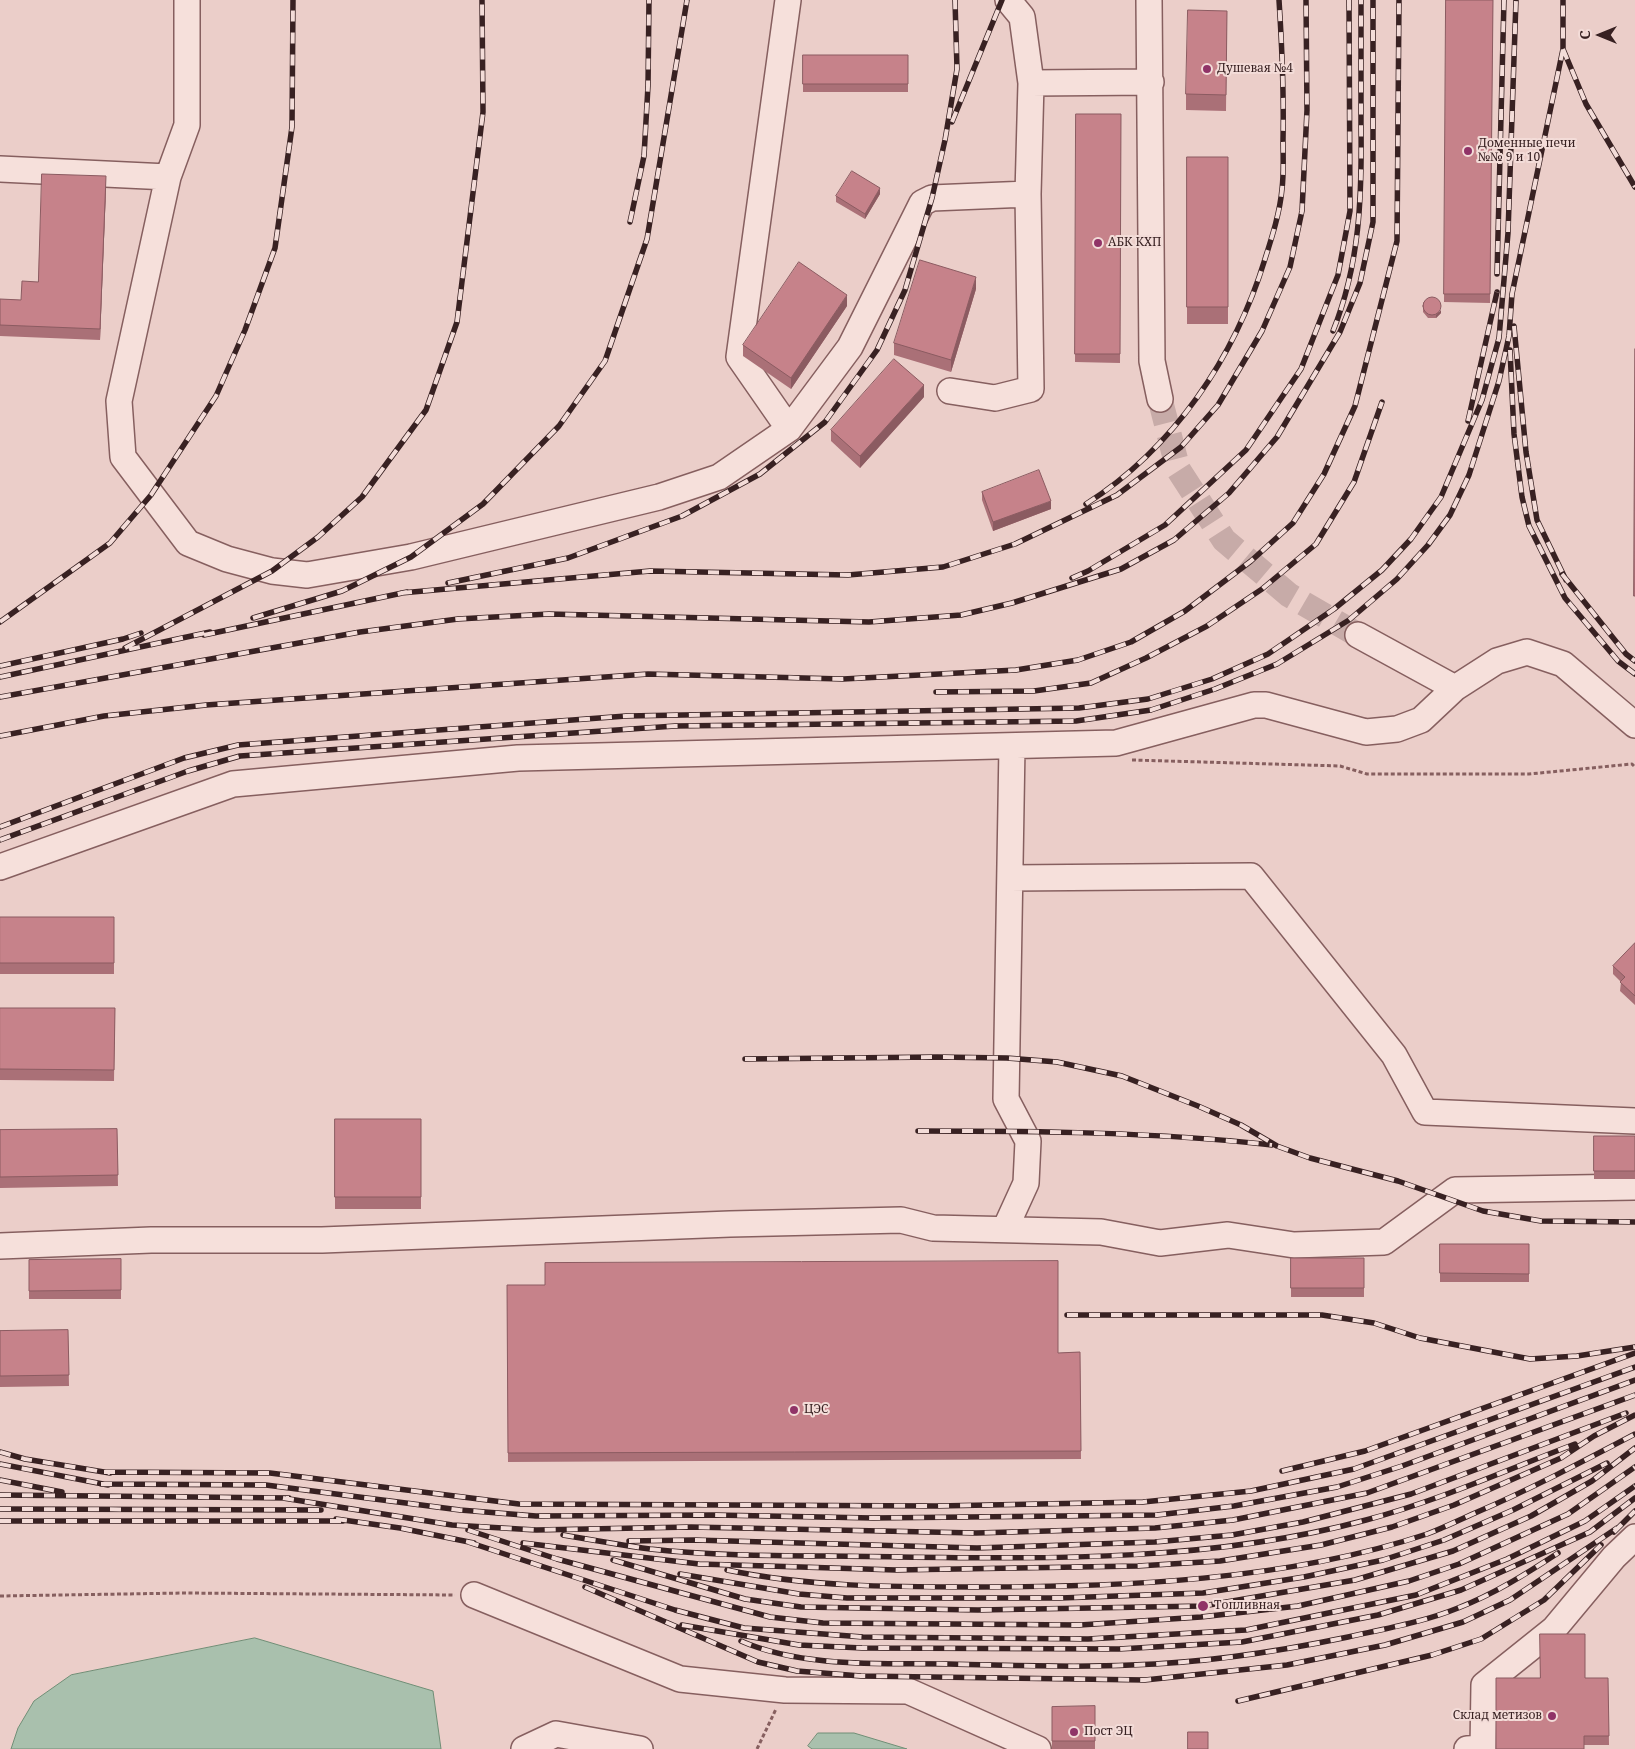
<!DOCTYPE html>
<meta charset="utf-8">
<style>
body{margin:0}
#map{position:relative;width:1635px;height:1749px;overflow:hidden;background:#ebcec9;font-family:"Noto Serif",serif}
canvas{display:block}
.north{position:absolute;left:1575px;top:10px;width:50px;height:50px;-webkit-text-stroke:4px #f3dcd8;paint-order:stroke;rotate:270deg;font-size:14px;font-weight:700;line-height:20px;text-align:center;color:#382122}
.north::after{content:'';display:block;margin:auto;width:18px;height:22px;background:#382122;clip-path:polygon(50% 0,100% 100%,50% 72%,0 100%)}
</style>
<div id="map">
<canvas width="1635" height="1749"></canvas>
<div class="north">С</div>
</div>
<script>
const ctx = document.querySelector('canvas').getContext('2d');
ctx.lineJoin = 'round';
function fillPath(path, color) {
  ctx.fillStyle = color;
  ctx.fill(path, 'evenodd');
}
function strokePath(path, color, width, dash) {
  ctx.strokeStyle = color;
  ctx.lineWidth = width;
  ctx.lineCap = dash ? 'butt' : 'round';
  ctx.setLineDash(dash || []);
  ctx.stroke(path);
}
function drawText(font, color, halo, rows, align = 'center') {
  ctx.font = font + ' "Noto Serif",serif';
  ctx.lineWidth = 4;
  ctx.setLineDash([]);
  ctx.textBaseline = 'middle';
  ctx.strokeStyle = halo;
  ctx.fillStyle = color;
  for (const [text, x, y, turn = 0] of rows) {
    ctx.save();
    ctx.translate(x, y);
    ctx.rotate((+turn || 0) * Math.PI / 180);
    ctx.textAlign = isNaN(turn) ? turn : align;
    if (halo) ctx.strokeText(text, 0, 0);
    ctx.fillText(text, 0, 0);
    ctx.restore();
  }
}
const water = new Path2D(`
 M255,1638l178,53 8,58h-430l7,-21 16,-27 37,-26z
 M818,1733h36l53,16h-95l-4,-3z`);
fillPath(water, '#a9c0ad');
strokePath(water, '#708e76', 1);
strokePath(new Path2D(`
 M1160,399l18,70 46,71 65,55 69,40`), '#c7aba8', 25, [25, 12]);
const minor = new Path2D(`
 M187,0v125l-19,52 -49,224 4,56 65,86 39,16 45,12 35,4 104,-18 248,-60 60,-20 70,-48 61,-82 72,-144 10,-5 96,-4
 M788,0l-49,357 50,72
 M1008,0l14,17 9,66
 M1149,0l3,361 8,38
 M0,169l168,8
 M950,391l45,7 36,-9 -3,-195 3,-111 120,-1
 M1358,635l97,53
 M0,867l233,-83 285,-26 598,-15 138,-38h12l100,27 31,-3 24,-9 34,-32 42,-27 30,-9 36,12 72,61
 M1010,878l241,-2 143,179 31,57 210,9
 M1005,1229l21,-46 2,-42 -22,-42 6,-353
 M0,1246l151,-6h171l408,-16 171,-4 32,8 168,4 59,11 68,-8 66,10 90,-3 71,-52 180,-3
 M474,1595l206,84 105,11 123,1 130,58
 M524,1749l32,-15 84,15
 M1467,1749l16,-1 1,-63 70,-56 60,-72 21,-20`);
strokePath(minor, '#865f5f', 28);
strokePath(new Path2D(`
 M1132,760l208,6 27,8h162l103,-10 3,3
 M0,1596l184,-3 271,2
 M757,1749l19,-40`), '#865f5f', 3, [4, 2.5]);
strokePath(minor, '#f6e0db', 25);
const rail = new Path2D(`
 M1563,49l23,55 49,83
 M952,122l50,-122
 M630,222l14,-66 4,-70 1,-86
 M1497,274l7,-274
 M1514,326l12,126 11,68 29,60
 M1333,331c27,-67 29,-135 28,-206 0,-41 0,-83 0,-125
 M1510,350l4,84 8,63 7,29 36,72 53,63 17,13
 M1468,421l29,-129
 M1086,504c88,-56 149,-147 179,-245 7,-22 15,-47 17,-70 2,-16 1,-33 1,-49 1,-47 -1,-93 -4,-140
 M1562,574l64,80 9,7
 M1072,578l16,-7 77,-46 81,-75 55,-81 37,-94 12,-64 -1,-211
 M448,583l120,-25 114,-42 78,-42 65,-52 52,-72 28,-60 27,-92 13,-58 12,-71 -2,-69
 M401,593l249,-22 198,4 95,-8 72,-23 102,-49 64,-48 37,-42 44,-74 28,-64 12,-56 5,-101 -1,-110
 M253,618l89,-27 69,-34 72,-53 76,-78 46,-65 42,-122 40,-239
 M0,622l110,-79 41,-48 65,-99 29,-66 30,-82 17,-121 1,-127
 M204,635l203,-43
 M125,648l147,-77 46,-34 44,-40 64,-87 31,-88 26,-210 -1,-112
 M0,666l123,-27 18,-6
 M0,677l210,-45
 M936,692l98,-1 57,-8 55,-25 61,-32 55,-37 54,-45 38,-62 28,-80
 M0,697l360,-65 98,-13 91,-5 320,8 92,-7 51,-12 109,-34 53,-29 55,-47 48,-56 63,-105 20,-49 13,-61v-222
 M0,736l104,-20 102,-11 442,-31 195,5 173,-9 62,-10 53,-18 54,-31 66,-50 42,-38 31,-49 31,-68 42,-165 2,-241
 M0,827l184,-69 54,-13 388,-29 453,-8 69,-9 64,-20 56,-25 66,-45 48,-39 29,-31 30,-42 41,-97 17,-62 9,-105 8,-233
 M0,840l188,-69 52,-15 435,-30 401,-5 75,-11 64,-21 62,-25 72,-44 48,-41 31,-34 22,-30 19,-40 30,-94 10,-45 3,-42 51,-245v-49
 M745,1059l192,-2 70,1 50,4 65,14 76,30 43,19 36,21 33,12 88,23 85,30 58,10 94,1
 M918,1131c119,0 237,1 354,14
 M1067,1315h255l52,8 46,15 110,21 47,-3 58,-9
 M0,1452l25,7 85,14
 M0,1464l108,21
 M1282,1471l83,-20 270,-98
 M104,1472l166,1 249,31 418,2 206,-4 108,-11 103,-22 281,-102
 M0,1480l62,12
 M101,1484l165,1 194,25 76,6 178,-1 159,3 284,-3 77,-9 103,-19 65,-21 233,-86
 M0,1495l289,3
 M283,1498l169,27 84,5 155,-3 285,6 179,-5 78,-8 134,-27 268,-98
 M0,1509l321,1
 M336,1519l64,9 74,15
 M0,1521h343
 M468,1530l89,29 213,58 53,6 257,2 121,-8 97,-11 111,-25 50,-17 109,-50 67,-47
 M1614,1532l21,-21
 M563,1535c29,5 58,10 87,14 82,9 166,6 248,8 156,2 317,4 468,-37 72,-19 140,-50 209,-76
 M629,1541l65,-1 283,8 178,-6 77,-7 71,-13 108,-28 215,-81
 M468,1542l207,68 69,18 119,9 225,2 158,-9 170,-35 91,-36 78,-38 50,-35
 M523,1543l176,21 102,3 95,3 242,-4 82,-5 101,-16 71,-18 62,-22 107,-47 33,-22 41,-21
 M613,1560l132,39 56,8 177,3 225,-4 152,-26 98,-29 78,-35 61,-35 43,-33
 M727,1570c82,17 164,17 248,17 147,0 311,-6 452,-53 16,-6 32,-14 48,-21 54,-23 107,-51 160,-79
 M680,1574l119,20 48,4h213l143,-5 101,-16 79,-17 61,-20 69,-30 94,-47
 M585,1587l173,75 39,9 64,5 284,4 142,-15 98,-20 78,-23 47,-22 107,-72
 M682,1625l117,20 63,3 257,1 123,-7 136,-27 83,-25 129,-58 45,-34
 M741,1641c61,27 142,22 208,23 60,1 121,4 182,1 73,-2 145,-13 217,-28 36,-8 76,-15 110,-29 36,-14 68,-34 100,-55
 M1238,1701l194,-46 49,-16 63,-39 57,-55`);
strokePath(rail, '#382122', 5.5);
strokePath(rail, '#f3dcd8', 4, [11]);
fillPath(new Path2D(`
 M1446,0h47l-3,303 -46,-1z
 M1227,11l-1,100 -40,-1v-16z
 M803,55h105v37h-105z
 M1076,114h45l-1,249 -45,-1z
 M1187,157h41v167h-41z
 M106,188l-6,152 -100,-4v-37l21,1 17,-18z
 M880,194l-15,25 -29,-17v-6z
 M976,289l-25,83 -57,-17v-12z
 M1423,302l18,11 -5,5h-8l-5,-6z
 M847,306l-56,83 -48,-33v-11z
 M924,397l-64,71 -29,-27v-11z
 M982,492l69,17 -58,22 -11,-31z
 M0,917h114v57h-114z
 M1635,943v62l-15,-14 1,-9 -8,-8v-8z
 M0,1008h115l-1,73 -114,-1z
 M335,1119h86v90h-86z
 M117,1129l1,57 -118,2v-58z
 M1594,1136h41v43h-41z
 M1440,1244h89v38h-89z
 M1291,1258h73v39h-73z
 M121,1259v40h-92v-39z
 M507,1285l551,68 22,-1 1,107 -573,3z
 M68,1330l1,56 -69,1v-56z
 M1540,1678h68l1,67h-25z
 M1095,1706v43h-43v-42z`), '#aa7077');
fillPath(new Path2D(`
 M106,176v12l-6,152v-11z
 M880,188v6l-15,25v-5z
 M976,277v12l-25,83v-12z
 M847,295v11l-56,83v-11z
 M1441,310v3l-5,5v-3z
 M924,385v12l-64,71v-12z
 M1051,501v8l-58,22v-9z`), '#8b5b61');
const building = new Path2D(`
 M1446,0h47l-3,294h-46z
 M1188,10l39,1 -1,84 -40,-1z
 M803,55h105v29h-105z
 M1076,114h45l-1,240h-45z
 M1187,157h41v150h-41z
 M852,171l28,17 -15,26 -29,-18z
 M42,174l64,2 -6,153 -100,-4v-26l21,1 1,-19 16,1z
 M920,260l56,17 -25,83 -57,-17z
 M799,262l48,33 -56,83 -48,-33z
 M1423 306a9 9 0 1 1 18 0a9 9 0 1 1-18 0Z
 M1635,349v247h-1z
 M894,359l30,26 -64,71 -29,-26z
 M1039,470l12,31 -58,21 -11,-30z
 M0,917h114v46h-114z
 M1635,943v53l-15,-14 5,-5 -12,-11z
 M0,1008h115l-1,62 -114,-1z
 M335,1119h86v78h-86z
 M117,1129l1,46 -118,2v-47z
 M1594,1136h41v35h-41z
 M1440,1244h89v30l-89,-1z
 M1291,1258h73v30h-73z
 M121,1259v31l-92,1v-31z
 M1058,1261v92l22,-1 1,99 -573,2 -1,-168h38v-22z
 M68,1330l1,45 -69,1v-45z
 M1540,1634h45v44h23l1,58h-25v13h-88v-71h44z
 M1095,1706v35h-43v-34z
 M1188,1732h20v17h-20z`);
fillPath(building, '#c6828a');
strokePath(building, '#8b5b61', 1);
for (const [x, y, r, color] of [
 [1207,69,5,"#903367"],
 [1468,151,5,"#903367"],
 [1098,243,5,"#903367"],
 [794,1410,5,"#903367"],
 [1203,1606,6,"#903367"],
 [1552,1716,5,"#903367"],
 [1074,1732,5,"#903367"]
]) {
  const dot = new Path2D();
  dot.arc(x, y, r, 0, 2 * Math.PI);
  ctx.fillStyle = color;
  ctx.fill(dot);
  strokePath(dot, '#f3dcd8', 2);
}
drawText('12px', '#382122', '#f3dcd8', [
 ["Душевая №4",1217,69],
 ["Доменные печи",1478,144],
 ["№№ 9 и 10",1478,158],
 ["АБК КХП",1108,243],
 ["ЦЭС",804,1410],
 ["Топливная",1214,1606],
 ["Склад метизов",1542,1716,"right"],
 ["Пост ЭЦ",1084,1732]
], 'left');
</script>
